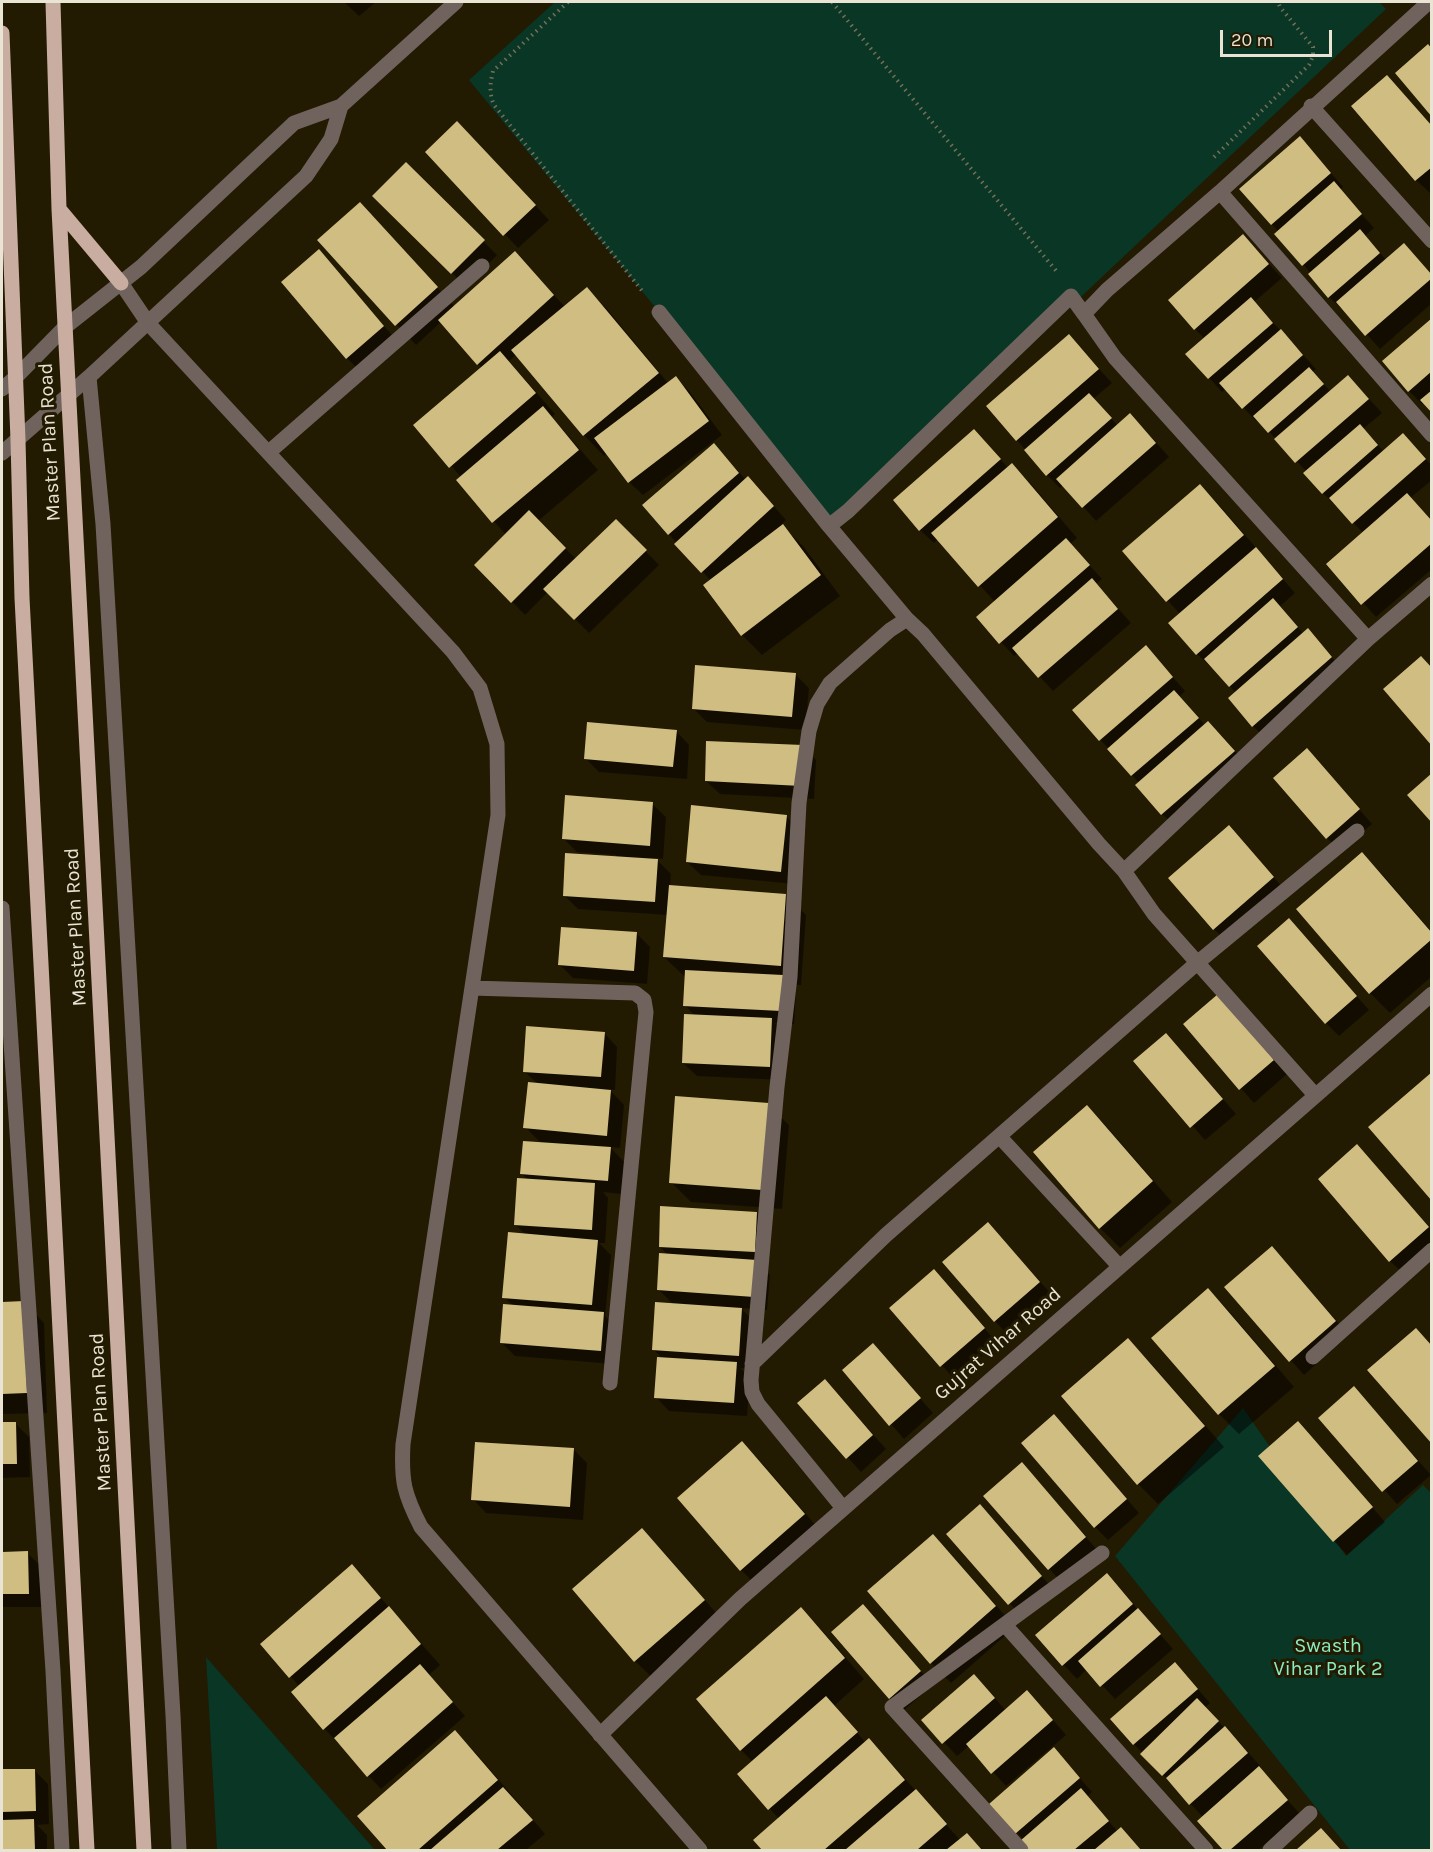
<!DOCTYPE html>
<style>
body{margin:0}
#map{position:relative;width:1433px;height:1852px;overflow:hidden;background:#221a01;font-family:Karla,sans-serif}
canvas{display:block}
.frame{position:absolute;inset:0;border:3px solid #e9e4d4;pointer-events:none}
.scale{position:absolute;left:1220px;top:30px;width:112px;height:27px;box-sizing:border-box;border:3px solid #e9e4d4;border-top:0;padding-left:8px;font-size:18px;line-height:21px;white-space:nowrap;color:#e9e4d4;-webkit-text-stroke:4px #221a01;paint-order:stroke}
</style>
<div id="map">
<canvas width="1433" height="1852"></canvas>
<div class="frame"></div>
<div class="scale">20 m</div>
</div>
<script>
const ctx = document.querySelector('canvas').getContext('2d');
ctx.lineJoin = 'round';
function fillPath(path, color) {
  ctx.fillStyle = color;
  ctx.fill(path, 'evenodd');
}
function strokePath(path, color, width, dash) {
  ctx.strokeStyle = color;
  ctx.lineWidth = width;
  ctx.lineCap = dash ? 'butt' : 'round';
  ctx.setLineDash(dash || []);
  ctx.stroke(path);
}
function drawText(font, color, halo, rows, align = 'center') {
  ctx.font = font + ' Karla,sans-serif';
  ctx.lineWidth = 6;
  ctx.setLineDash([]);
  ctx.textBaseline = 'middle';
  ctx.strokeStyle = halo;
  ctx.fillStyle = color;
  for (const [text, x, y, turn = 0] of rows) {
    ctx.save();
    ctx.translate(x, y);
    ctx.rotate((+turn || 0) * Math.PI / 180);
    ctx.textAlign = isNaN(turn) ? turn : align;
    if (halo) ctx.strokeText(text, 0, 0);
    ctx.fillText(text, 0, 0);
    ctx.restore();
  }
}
fillPath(new Path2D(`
 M555,2h824l7,7 -550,519 -367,-448z
 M1243,1408l103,148 77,-71 9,9 -1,356h-81l-235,-294z
 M206,1657l169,193h-158z`), '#0a3626');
fillPath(new Path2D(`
 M344,2h32l-17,14z
 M1387,77l45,49v65l-2,2 -14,-13z
 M471,137l78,83 -31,28 -91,-96z
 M1313,152l30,35 -3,3 34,38 -9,8 21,24 18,-15 28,30v28l-52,46 -36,-40 -1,1 -14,-13 -57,-73z
 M406,164l91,91 -31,32 -91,-91z
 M360,204l95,103 60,-54 50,54 21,-18 21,20 61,74 8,-5 13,13 33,44 -79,60 -14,-13 -22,-29 -3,3 -20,-21 -67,-81 -8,7 46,53 -3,3 46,53 -60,51 38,38 40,-38 43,44 -70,68 -41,-41 -23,23 -49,-50 30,-30 -48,-55 3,-3 -45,-51 66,-58 -41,-46 -25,23 -97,-104z
 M1243,236l39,42 -28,24 62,67 -4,3 19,20 17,-15 13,13 21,23 -19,16 21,23 33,-3 15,17v14l-22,18 22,23v48l-56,48 -48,-53 35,-31 -25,-27 -1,1 -14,-14 -16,-21 -49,-52 -2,1 -30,-32 -4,3 -34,-38 17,-15 -10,-10z
 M319,251l78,90 -37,30 -13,-13z
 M1432,320v91l-8,-8 -2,1 -13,-13z
 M1069,336l43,47 -19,16 25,27 26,3 25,28 -73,64 -32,-36 -4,3 -13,-13 -30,-35z
 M714,445l32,35 15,12 25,28 -5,5 22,21 37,50 -78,59 -20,-20 -31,-54 -42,-47z
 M988,445l20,23 4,-3 20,20 45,53 -7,6 32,35 -6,5 35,39 -78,68 -35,-38 -4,3 -36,-39 17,-15 -57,-63 -4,4 -14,-13z
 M1200,486l20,20 75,87 -16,14 25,27 4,-4 36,41 -78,68 -13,-13 -17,-33 -24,-27 -1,1 -14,-13 -17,-40 -56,-62z
 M1146,647l39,44 -6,6 26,28 3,-2 14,13 25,29 -71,62 -14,-13 -23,-31 -65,-73z
 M795,674l14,14 -4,42 -98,-8 -13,-13z
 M676,731l13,14 -2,34 -88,-7 -13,-13z
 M803,747l13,13 -2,39 -94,-5 -14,-13z
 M1307,750l65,74 -32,27 -13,-13z
 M652,804l14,13 -3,42 -8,-1 16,16 -1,12 116,9 20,20 -5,70h-10l5,5 -2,34 -19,-1 9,10 -1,47 -86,-4 -14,-13 12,-47 -10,-11v-28l-21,-20 4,-42 -90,-6 -13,-13 51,-38v-3l-39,-3 -14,-14z
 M786,816l14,14 -5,54 -94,-9 -14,-13z
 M1229,827l57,64 -59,51 -13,-13z
 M1362,854l20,20 50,58v44l-42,37 -20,-20z
 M1289,920l80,90 -30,26 -13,-13z
 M636,933l14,14 -3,37 -74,-6 -13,-13z
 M1231,1010l56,64 -33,29 -69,-78z
 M604,1033l13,14 -2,43 -6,-1 15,16 -4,43 -10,-1 14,15 -3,32 -18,-2 5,6 -3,45h-6l12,12 -6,61 12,11 -3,37 -99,-8 -14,-14 12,-36 -9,-9 22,-62 -10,-10 12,-45 -6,-6 19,-31 -16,-16 13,-43 -14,-13z
 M1179,1048l57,66 -31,26 -70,-79z
 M768,1105l21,20 -7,84 -91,-7 -20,-20z
 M1087,1107l20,20 65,75 -52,46 -20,-20z
 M1357,1146l75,84v20l-28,24 -14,-13z
 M756,1213l14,14 -10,38 10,10 -3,35 -26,-2 14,15 -3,46 -12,-1 10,9 -3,39 -78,-5 -13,-14 7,-38 -9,-9 19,-46 -15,-15 10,-34 -8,-8z
 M988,1224l65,72 -45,39 -13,-14z
 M1272,1248l77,87 -45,40 -78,-88z
 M947,1284l50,59 -42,37 -64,-72z
 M1208,1290l20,20 66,77 -55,47 -20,-20 -66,-76z
 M24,1302l20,21 3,90 -45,1v-111z
 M1128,1340l20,20 76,87 -66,57 -20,-20z
 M873,1345l60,68 -29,26 -60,-68z
 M825,1381l61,68 -25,23 -62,-69z
 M1354,1388l77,87 -34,29 -77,-86z
 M15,1423l14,14 1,40 -28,1v-54z
 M1067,1430l72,83 -31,27 -13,-13z
 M1312,1437l73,85 -38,33 -13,-14z
 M742,1443l20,20 62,72 -63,55 -20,-20z
 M574,1450l13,13 -4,57 -97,-7 -13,-14z
 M1035,1478l63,73 -36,32 -77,-87z
 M980,1506l74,84 -31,28 -75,-84z
 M642,1530l20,20 61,71 -67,60 -21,-20 -61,-72z
 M933,1536l20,20 62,71 -64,56 -20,-20z
 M2,1553h25l14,13 1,41h-40z
 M365,1580l75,85 -11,10 36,41 -84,73 -56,-60 -26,-43 -37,-42z
 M1120,1589l53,60 -58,50 -28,-30 -10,10 -40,-43z
 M863,1606l70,79 -30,26 -13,-13z
 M801,1609l20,20 43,50 -30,27 32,37 3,-3 20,21 71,79 7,-5 16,15h-219l-9,-10 24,-21 -40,-45 14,-12 -12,-12z
 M1188,1678l22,25 -6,5 35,34 22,25 -2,2 41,45 -42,36h-33l-26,-29 4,-4 -69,-73z
 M987,1689l19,22 35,-5 25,29 -60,51 -37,-40 -12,10 -34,-36z
 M455,1732l20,20 70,82 -19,16h-137l-30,-34z
 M1054,1749l38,43 -5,5 31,35 16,11 7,7h-111l-8,-8 2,-2 -33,-36z
 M34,1770l14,14 1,40 -12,1 10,10v15h-45v-79z
 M1321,1830l19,20h-41z`), '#0007');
fillPath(new Path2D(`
 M1428,44l4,5v68l-37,-44z
 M1387,75l45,51v41l-17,14 -64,-75z
 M457,121l79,84 -33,31 -78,-84z
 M1300,136l31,37 -60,52 -32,-36z
 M406,162l79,78 -34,34 -79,-78z
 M1334,181l28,33 -60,52 -28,-32z
 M360,202l78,85 -43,39 -78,-86z
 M1360,229l20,24 -52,45 -20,-24z
 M1243,234l26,30 -75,66 -26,-30z
 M1404,243l28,32v3l-67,58 -29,-34z
 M319,249l65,77 -38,33 -65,-77z
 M515,251l39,44 -77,70 -39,-45z
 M587,287l72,86 -76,63 -72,-86z
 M1251,297l22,26 -65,56 -23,-25z
 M1432,318v53l-24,21 -26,-31z
 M1281,329l22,26 -61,54 -23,-26z
 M1069,334l30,35 -83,72 -30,-35z
 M500,351l36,42 -87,75 -36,-43z
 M1309,367l15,17 -56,49 -15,-17z
 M1348,375l21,24 -74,64 -21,-24z
 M676,376l33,45 -81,62 -34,-45z
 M1432,390v23l-12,-13z
 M1089,393l23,25 -66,58 -22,-26z
 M543,406l36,44 -87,73 -36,-43z
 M1130,413l26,30 -74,65 -26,-29z
 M1360,424l18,21 -56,49 -19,-21z
 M974,429l27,30 -82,72 -26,-31z
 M1403,433l23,26 -74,65 -23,-26z
 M714,443l25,30 -71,62 -26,-30z
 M1012,463l46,54 -80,70 -47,-54z
 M748,476l26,30 -73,67 -27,-29z
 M1200,484l44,51 -78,67 -44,-51z
 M1407,493l25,28v22l-71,62 -35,-41z
 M529,510l37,38 -55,55 -37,-38z
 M616,519l31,31 -73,70 -31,-31z
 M783,524l38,51 -80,61 -38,-51z
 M1066,538l24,27 -91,79 -23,-27z
 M1256,547l27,32 -87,76 -28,-32z
 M1092,578l26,31 -80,69 -26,-30z
 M1273,598l25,29 -69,60 -25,-28z
 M1308,628l24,29 -80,70 -24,-29z
 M1146,645l27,32 -74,64 -27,-31z
 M1421,656l11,12v78l-49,-57z
 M695,665l101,8 -4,44 -100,-8z
 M1174,690l25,28 -68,58 -24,-27z
 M1208,721l27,30 -74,64 -26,-30z
 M587,722l90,8 -4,37 -89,-8z
 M706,741l97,4 -2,41 -96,-5z
 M1307,748l53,61 -34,30 -53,-61z
 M1432,773v50l-25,-28z
 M565,795l88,7 -3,44 -88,-7z
 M691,805l96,10 -6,57 -95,-10z
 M1229,825l45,52 -61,53 -45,-52z
 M1362,852l70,81v6l-63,55 -73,-85z
 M565,853l93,6 -3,43 -92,-6z
 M669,885l117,9 -5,72 -118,-9z
 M1289,918l68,78 -32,28 -68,-78z
 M561,927l76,5 -3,39 -76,-6z
 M685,970l98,5 -2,36 -98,-5z
 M1218,994l56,66 -35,30 -56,-66z
 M684,1014l88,4 -2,49 -88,-4z
 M526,1026l79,6 -4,45 -78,-5z
 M1166,1033l57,66 -33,29 -57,-67z
 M1432,1072v129l-64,-74z
 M528,1082l83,8 -4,46 -84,-8z
 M675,1096l94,7 -7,87 -93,-7z
 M1087,1105l66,76 -54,48 -66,-77z
 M523,1141l88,6 -3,34 -88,-7z
 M1357,1144l72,83 -40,35 -71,-83z
 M517,1178l78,5 -3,47 -78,-5z
 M660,1206l97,6 -2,40 -96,-5z
 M988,1222l52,60 -46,40 -52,-60z
 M508,1232l90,8 -6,65 -90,-7z
 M1272,1246l64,75 -47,41 -65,-75z
 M659,1253l98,7 -3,37 -97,-7z
 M934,1269l51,59 -45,39 -51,-59z
 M1208,1288l67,78 -57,49 -67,-77z
 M24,1301l3,92 -25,1v-92z
 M655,1302l87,6 -3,48 -87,-6z
 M503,1304l101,8 -3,39 -101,-8z
 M1416,1328l16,18v98l-65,-74z
 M1128,1338l77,88 -68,59 -76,-89z
 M873,1343l48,55 -32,28 -47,-56z
 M657,1357l80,5 -3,41 -80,-5z
 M825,1379l48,56 -27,24 -49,-56z
 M1354,1386l64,75 -36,31 -64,-74z
 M1054,1414l73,85 -33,29 -73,-85z
 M1298,1421l75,86 -40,35 -75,-86z
 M2,1422h14l1,42h-15z
 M742,1441l63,73 -65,57 -63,-73z
 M475,1442l99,6 -4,59 -99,-7z
 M1022,1462l64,75 -38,33 -65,-74z
 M980,1504l62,72 -34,29 -62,-71z
 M642,1528l63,72 -71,62 -62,-73z
 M933,1534l63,72 -66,58 -63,-73z
 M28,1551l1,43h-27v-42z
 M352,1564l29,34 -92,80 -29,-34z
 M1107,1573l26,31 -71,62 -27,-31z
 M863,1604l58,67 -32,28 -58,-67z
 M389,1606l32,38 -98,86 -32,-38z
 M801,1607l44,51 -105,93 -44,-52z
 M1138,1608l23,26 -61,53 -22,-26z
 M1175,1662l23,27 -65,56 -23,-26z
 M420,1664l33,38 -86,75 -33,-39z
 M974,1674l21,24 -53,46 -21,-24z
 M1027,1690l26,30 -62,54 -25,-30z
 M826,1696l32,36 -90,78 -31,-36z
 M1197,1698l22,23 -57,55 -22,-22z
 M1225,1726l23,27 -59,52 -23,-27z
 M455,1730l43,50 -80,70h-31l-30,-34z
 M869,1738l36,42 -81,70h-62l-9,-10z
 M1054,1747l26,31 -65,56 -26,-30z
 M1259,1766l29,34 -58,50h-7l-26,-29z
 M2,1769h33l1,42 -34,1z
 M503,1787l30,33 -36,30h-67z
 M1081,1788l28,33 -35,29h-46l-8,-9z
 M916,1789l31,35 -30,26h-72z
 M34,1819l1,31h-33v-30z
 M1121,1827l20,23h-47z
 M1321,1828l20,22h-45z
 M967,1833l15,17h-36z`), '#cfbd81');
strokePath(new Path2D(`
 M568,2l-75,69c-3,13 -4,22 1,34l149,187
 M832,2l226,271
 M1214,157l95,-92 4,-9v-9l-33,-40 -2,-5`), '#756f59', 4, [1.5, 4.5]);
strokePath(new Path2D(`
 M1311,106l121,135
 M1220,192l212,243
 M121,283l27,40 305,329 27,36 17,56 1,71 -95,629c-2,37 1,50 18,83l279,323
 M659,312l170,214 19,-15 223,-215 13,18
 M89,377l14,147 70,1191 6,135
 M2,389l13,-11 50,-51 76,-60 153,-144 47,-17 115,-104
 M269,452l213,-186
 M2,453l87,-76 217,-201 25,-37 10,-33
 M829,526l78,93
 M1368,639l-253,-281 -31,-44 23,-24 113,-98 209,-190
 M1124,871l30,43 161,181
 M2,908l51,763 9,179
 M472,988l163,5 9,7 2,12 -36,371
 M999,1136l120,130
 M1313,1357l119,-107
 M752,1364l134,-129 311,-272 160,-132
 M843,1508l-85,-104 -6,-12 -1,-12 26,-293 13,-110 9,-174 10,-72 8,-27 13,-21 60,-53 17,-11 16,15 176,210 25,27 244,-232 64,-55
 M1005,1625l201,225
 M600,1735l140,-136 692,-605
 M1021,1850l-129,-143 210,-154
 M1270,1850l40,-37`), '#70635d', 15);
strokePath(new Path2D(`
 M53,2l6,207 85,1641
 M2,33l16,407 4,158 65,1252
 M59,209l62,74`), '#c8ada0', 15);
drawText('20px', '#e9e4d4', '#221a01', [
 ["Master Plan Road",50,442,-93],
 ["Master Plan Road",76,927,-93],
 ["Gujrat Vihar Road",998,1344,-41],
 ["Master Plan Road",101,1412,-93]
]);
drawText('20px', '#8aecc2', '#221a01', [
 ["Swasth",1328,1646],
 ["Vihar Park 2",1328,1669]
]);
</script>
